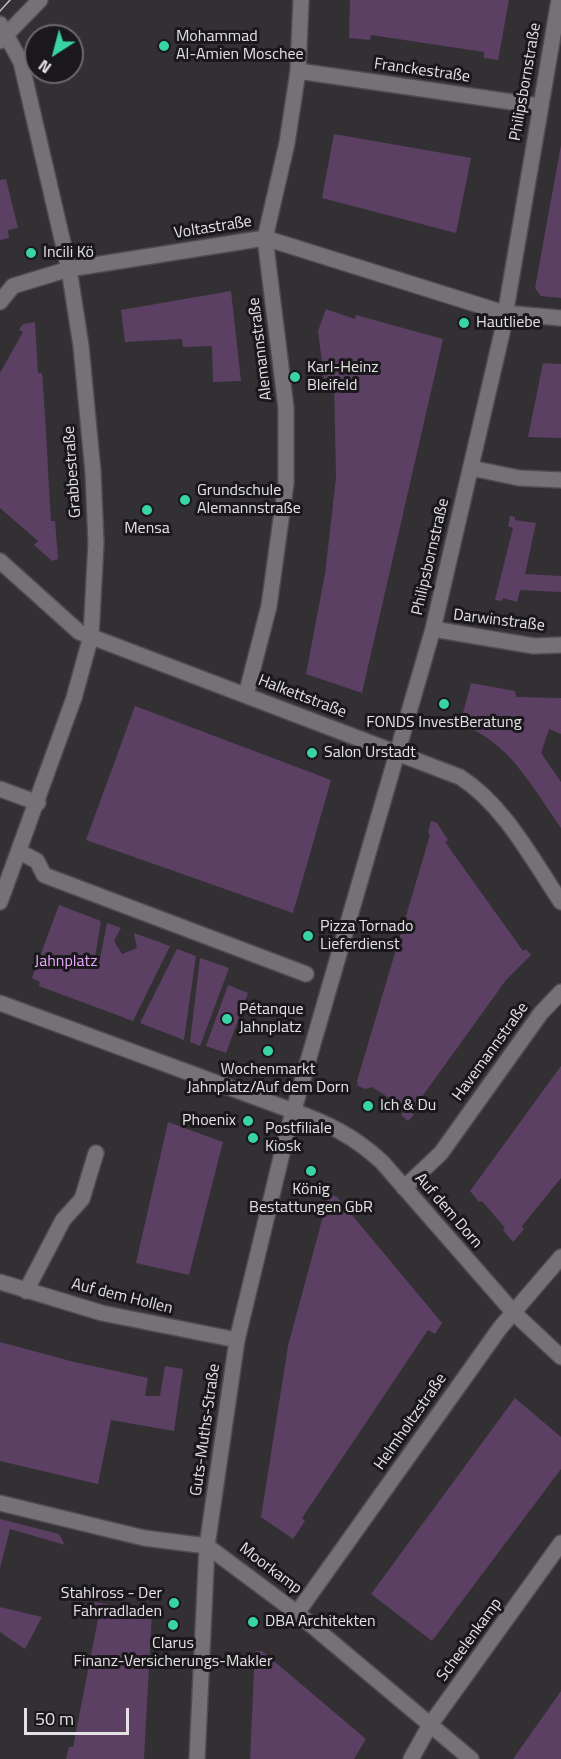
<!DOCTYPE html>
<meta charset="utf-8">
<style>
body{margin:0}
#map{position:relative;width:561px;height:1759px;overflow:hidden;background:#333034;font-family:"Titillium Web",sans-serif}
canvas{display:block}
.north{position:absolute;left:24px;top:24px;width:60px;height:60px;box-sizing:border-box;background:#1a181a;border:2px solid #6a686b;border-radius:50%;rotate:216deg;font-size:16px;font-weight:700;line-height:24px;text-align:center;color:#e3e1e4}
.north::after{content:'';display:block;margin:auto;width:21px;height:27px;background:#39d4a5;clip-path:polygon(50% 0,100% 100%,50% 72%,0 100%)}
.scale{position:absolute;left:24px;top:1708px;width:105px;height:27px;box-sizing:border-box;border:3px solid #e3e1e4;border-top:0;padding-left:8px;font-size:18px;line-height:21px;white-space:nowrap;color:#e3e1e4;-webkit-text-stroke:4px #1a181a;paint-order:stroke}
</style>
<div id="map">
<canvas width="561" height="1759"></canvas>
<div class="north">N</div>
<div class="scale">50 m</div>
</div>
<script>
const ctx = document.querySelector('canvas').getContext('2d');
ctx.lineJoin = 'round';
function fillPath(path, color) {
  ctx.fillStyle = color;
  ctx.fill(path, 'evenodd');
}
function strokePath(path, color, width, dash) {
  ctx.strokeStyle = color;
  ctx.lineWidth = width;
  ctx.lineCap = dash ? 'butt' : 'round';
  ctx.setLineDash(dash || []);
  ctx.stroke(path);
}
function drawText(font, color, halo, rows, align = 'center') {
  ctx.font = font + ' "Titillium Web",sans-serif';
  ctx.lineWidth = 6;
  ctx.setLineDash([]);
  ctx.textBaseline = 'middle';
  ctx.strokeStyle = halo;
  ctx.fillStyle = color;
  for (const [text, x, y, turn = 0] of rows) {
    ctx.save();
    ctx.translate(x, y);
    ctx.rotate((+turn || 0) * Math.PI / 180);
    ctx.textAlign = isNaN(turn) ? turn : align;
    if (halo) ctx.strokeText(text, 0, 0);
    ctx.fillText(text, 0, 0);
    ctx.restore();
  }
}
fillPath(new Path2D(`
 M350,0h159l-11,60 -14,-2v-6l-113,-17 -1,5 -21,-2z
 M334,134l137,24 -15,75 -134,-35z
 M561,145v153l-20,-2 -6,-8z
 M6,179l12,49 -10,2 1,8 -9,2v-60z
 M231,291l10,90 -28,1 -1,-36 -29,1 -1,-8 -57,3 -4,-32z
 M326,309l29,10 1,-4 87,24 -81,354 -56,-19 19,-100 11,-96 -2,-100h-10l-6,-47z
 M35,322l3,51h4c4,50 6,102 9,148h4l3,38 -6,2 -18,-16 4,-4 -38,-33v-135l23,-41 -4,-2 4,-6z
 M543,363l18,1v74l-33,-1z
 M510,516l5,1v3l21,3 -11,51 36,2v16l-41,-2 -3,12 -14,-4 -1,3 -7,-1 18,-72 -5,-2z
 M471,683l44,8 1,6 45,1v36l-12,-5 -8,24 20,29v46c-29,-41 -52,-87 -101,-104z
 M135,706l196,74 -38,133 -207,-73z
 M431,821l6,2 11,17 -3,2 78,109 3,-2 5,6 -25,25 -95,132 3,3 -6,6 -7,-6 2,-2 -5,-9 -26,-17 -7,2 -7,-3 -1,-5 73,-246 -2,-2z
 M59,905l42,16 -7,42 5,1 8,-41 14,5 -7,13 8,13 15,-6 -3,-15 36,13 -37,75 -94,-35 1,-4 -8,-4z
 M177,949l19,7 -12,84 -44,-17z
 M200,958l29,10 -29,78 -10,-4z
 M228,985l20,8 -22,60 -20,-7z
 M561,1066v112l-39,48 2,3 -11,13 -10,-12 2,-2 -23,-27 -3,1 -9,-11z
 M168,1122l55,20 -34,133 -53,-12z
 M329,1194l8,3 105,126 -7,11 -7,-4 -126,188 3,3 -12,18 -32,-22 27,-171z
 M0,1342l74,20 74,16 -3,18h15l5,-30 18,3 -9,62 -63,-11 -13,64 -98,-23z
 M515,1398l46,39v32l-129,172 -61,-47z
 M0,1519l59,15 6,11 -55,-16 -10,39z
 M95,1602l57,11 -8,146h-78l3,-12h4l26,-133 -6,-2z
 M0,1607l42,10 -17,32 -25,-17z
 M255,1651h7l104,88 -12,20h-104z
 M561,1691v68h-48z`), '#5b4064');
const street = new Path2D(`
 M298,71l242,35
 M0,302l13,-16 56,-17 196,-31 239,75
 M471,468l48,10 42,2
 M0,561l79,71 381,145c44,28 72,82 101,125
 M433,629l101,17 27,-1
 M246,695l23,-89 17,-123v-75l-21,-170 22,-95 11,-72 3,-71
 M0,789l38,14
 M20,852l17,9 7,14 262,99
 M293,1111c35,12 62,26 89,51l132,151 47,44
 M404,1188l37,-35 100,-140 20,-21
 M0,1282l102,31 135,27
 M26,1291l37,-71 19,-21 14,-46
 M0,1503l144,35 63,8 90,67 174,146
 M297,1613l203,-285 61,-71
 M411,1759l19,-34 131,-182`);
const secondary = new Path2D(`
 M0,24l21,38 48,207 12,77 12,126 3,71 -5,93 -17,62 -74,204
 M0,41l40,-41
 M504,313l57,5
 M0,1003l293,108
 M197,1759l10,-213 30,-206 49,-203 147,-508 69,-296 57,-333`);
strokePath(street, '#4f4c50', 18);
strokePath(secondary, '#4f4c50', 18);
strokePath(street, '#757176', 15);
strokePath(secondary, '#757176', 15);
strokePath(new Path2D(`
 M0,11l10,-11`), '#c2c0c3', 1.5);
for (const [x, y, r, color] of [
 [164,46,6,"#39d4a5"],
 [31,253,6,"#39d4a5"],
 [464,323,6,"#39d4a5"],
 [295,377,6,"#39d4a5"],
 [185,500,6,"#39d4a5"],
 [147,510,6,"#39d4a5"],
 [444,704,6,"#39d4a5"],
 [312,753,6,"#39d4a5"],
 [308,936,6,"#39d4a5"],
 [227,1019,6,"#39d4a5"],
 [268,1051,6,"#39d4a5"],
 [368,1106,6,"#39d4a5"],
 [248,1121,6,"#39d4a5"],
 [253,1138,6,"#39d4a5"],
 [311,1171,6,"#39d4a5"],
 [174,1603,6,"#39d4a5"],
 [253,1622,6,"#39d4a5"],
 [173,1625,6,"#39d4a5"]
]) {
  const dot = new Path2D();
  dot.arc(x, y, r, 0, 2 * Math.PI);
  ctx.fillStyle = color;
  ctx.fill(dot);
  strokePath(dot, '#1a181a', 2);
}
drawText('16px', '#e3e1e4', '#1a181a', [
 ["Mohammad",176,37],
 ["Al-Amien Moschee",176,55],
 ["Incili Kö",43,253],
 ["Hautliebe",476,323],
 ["Karl-Heinz",307,368],
 ["Bleifeld",307,386],
 ["Grundschule",197,491],
 ["Alemannstraße",197,509],
 ["Mensa",147,529,"center"],
 ["FONDS InvestBeratung",444,723,"center"],
 ["Salon Urstadt",324,753],
 ["Pizza Tornado",320,927],
 ["Lieferdienst",320,945],
 ["Pétanque",239,1010],
 ["Jahnplatz",239,1028],
 ["Wochenmarkt",268,1070,"center"],
 ["Jahnplatz/Auf dem Dorn",268,1088,"center"],
 ["Ich & Du",380,1106],
 ["Phoenix",236,1121,"right"],
 ["Postfiliale",265,1129],
 ["Kiosk",265,1147],
 ["König",311,1190,"center"],
 ["Bestattungen GbR",311,1208,"center"],
 ["Stahlross - Der",162,1594,"right"],
 ["Fahrradladen",162,1612,"right"],
 ["DBA Architekten",265,1622],
 ["Clarus",173,1644,"center"],
 ["Finanz-Versicherungs-Makler",173,1662,"center"]
], 'left');
drawText('16px', '#e3e1e4', '#1a181a', [
 ["Franckestraße",422,71,8],
 ["Philipsbornstraße",526,82,-80],
 ["Voltastraße",213,228,-9],
 ["Alemannstraße",261,349,-97],
 ["Grabbestraße",73,472,-94],
 ["Philipsbornstraße",431,557,-77],
 ["Darwinstraße",499,621,7],
 ["Halkettstraße",302,697,21],
 ["Havemannstraße",491,1052,-54],
 ["Auf dem Dorn",448,1211,49],
 ["Auf dem Hollen",122,1297,14],
 ["Helmholtzstraße",411,1422,-55],
 ["Guts-Muths-Straße",206,1430,-82],
 ["Moorkamp",270,1569,37],
 ["Scheelenkamp",470,1640,-54]
]);
drawText('16px', '#e8a7fd', '#1a181a', [
 ["Jahnplatz",66,962]
]);
</script>
